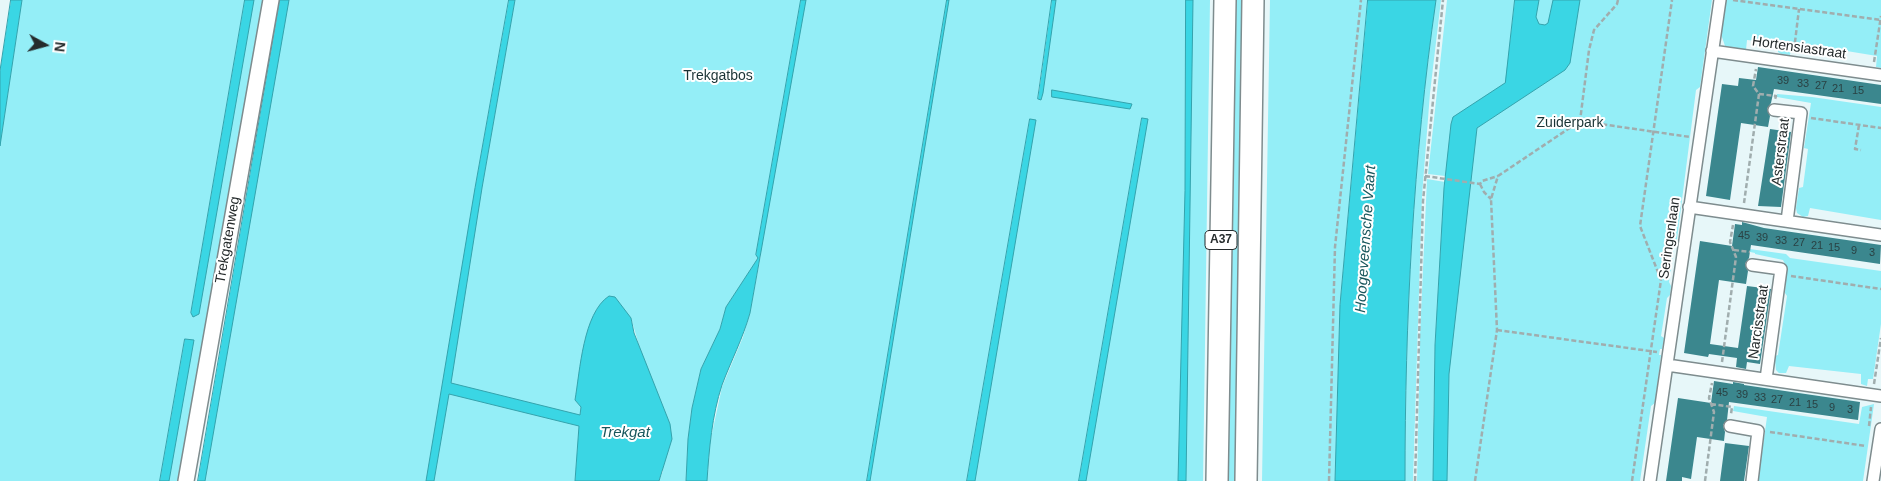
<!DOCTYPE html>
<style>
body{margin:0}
#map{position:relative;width:1881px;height:481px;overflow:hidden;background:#e7f7f9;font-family:Arial,sans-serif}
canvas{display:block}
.north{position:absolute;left:20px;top:20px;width:50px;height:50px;-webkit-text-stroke:4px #fff;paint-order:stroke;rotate:97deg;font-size:14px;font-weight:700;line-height:20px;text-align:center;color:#252b2c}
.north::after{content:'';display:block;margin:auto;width:18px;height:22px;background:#252b2c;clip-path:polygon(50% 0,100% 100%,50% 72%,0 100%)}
</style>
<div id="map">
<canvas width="1881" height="481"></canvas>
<div class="north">N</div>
</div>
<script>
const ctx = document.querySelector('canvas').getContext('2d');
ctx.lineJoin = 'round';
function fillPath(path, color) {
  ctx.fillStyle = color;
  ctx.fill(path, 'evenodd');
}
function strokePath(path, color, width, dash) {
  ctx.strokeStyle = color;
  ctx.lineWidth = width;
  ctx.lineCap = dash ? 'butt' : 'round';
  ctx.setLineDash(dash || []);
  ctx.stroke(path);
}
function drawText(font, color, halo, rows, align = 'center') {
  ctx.font = font + ' Arial,sans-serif';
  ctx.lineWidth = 4;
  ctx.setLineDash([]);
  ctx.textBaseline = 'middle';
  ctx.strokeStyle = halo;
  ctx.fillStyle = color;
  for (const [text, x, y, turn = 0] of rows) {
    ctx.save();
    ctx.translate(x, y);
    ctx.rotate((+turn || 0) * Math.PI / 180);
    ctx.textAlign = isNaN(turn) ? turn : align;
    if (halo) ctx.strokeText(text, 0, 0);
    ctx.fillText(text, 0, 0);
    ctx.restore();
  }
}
fillPath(new Path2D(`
 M22,0h244l-84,481h-182v-335z
 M286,0h223l-34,188h7l33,-188h537l-14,92v7l3,1 15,-100h154l-7,481h-496l2,-34 13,-60 21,-50 7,-24 11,-59 -35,53 -6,22 -19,40 -9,39 -4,31 -2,42h-27l4,-10 -23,-122 -9,-31 -32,-12 -14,33 -10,61 6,7 -6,74h-373z
 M1234,0h12l-8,481h-11z
 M1270,0h98l-28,305 -5,176h-73z
 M1436,0h5l-11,93 -8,103 -9,285h-8c0,-161 8,-322 31,-481z
 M1447,0h265l-12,87 -4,3 -20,157 -2,2 -5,33 2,4 -1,9 -3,3 -6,38 3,2 -2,11h-2l-1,6h2l-6,48 -4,3 -11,75h-223l3,-145 7,-157 18,3 -10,163 -2,93 13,-269 -1,7 -17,-2z
 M1725,0h156v68l-5,-1 1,-11 -85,-14 -2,13 -9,-1 -3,-2v-9l-31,-3 -1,10 -21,-4 -5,-15z
 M1777,94l35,3 69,10v113l-71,-12 -2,8 -5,1 -6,-4 -1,-5 3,-20 4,-1 5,-38 -4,-1 7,-45 -34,-6z
 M1735,247l51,7 4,4 91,13v53l-8,55h-5l-1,7 -6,-2v-10l-72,-8 -3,7h-7l-3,-3 -1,-10 -2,-1 2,-3 3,-1 9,-59 -2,-3 2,-25 -4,-8 -28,-6v-1l-19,-4z
 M1874,404l-11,77h-105l9,-64 -34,-6 1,-5 125,18 3,-17z`), '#94eef7');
const water = new Path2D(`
 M11,0h11l-22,146v-75z
 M245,0h9l-55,314 -6,3 -2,-4z
 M280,0h9l-84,481h-7z
 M509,0h6l-33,188 -31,195 129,32 1,-8 -6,-7c5,-29 8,-87 34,-104l6,1 16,21 3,15 36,91 2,15 -13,42h-84l4,-55 -130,-32 -15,87h-8l49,-293z
 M801,0h5l-56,313c-7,25 -19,48 -28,72 -10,30 -13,65 -15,96h-21l2,-42 4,-31 9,-39 19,-40 6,-22 32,-49 -2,-3z
 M947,0h2l-79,481h-3z
 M1052,0h4l-13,93 -2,7 -3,-1z
 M1186,0h7l-7,481h-8l7,-290z
 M1368,0h68c-23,159 -31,320 -31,481h-70l5,-176z
 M1515,0h24l-3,17 3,7 6,1 3,-2 5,-23h27l-10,63 -5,7 -88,58 -28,246 -2,107h-14l2,-136 9,-157 7,-64 2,-7 52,-34z
 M1052,90l80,14 -2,5 -78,-12z
 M1142,118l6,1 -62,362h-7z
 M1030,119l6,1 -61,361h-8z
 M185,339l9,1 -25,141h-9z`);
fillPath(water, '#3ad6e4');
strokePath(water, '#34a3ad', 1);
fillPath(new Path2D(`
 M1758,67l123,18v19l-107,-15 -3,14 -4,6 3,7 -2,11 -27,-4 -11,77 -24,-4 16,-112 16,2 1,-8 17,2z
 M1770,129l21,3 -10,75 -23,-1z
 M1742,222l22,6 117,17 -1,19 -129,-19 -2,13 -4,6 3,7 -2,13 -27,-4 -9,64 28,4 9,-62 24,3 -11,75 -13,-2 -1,7 -10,-2 1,-9 -28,-4 -1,3 -24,-4 16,-112 32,5 3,-22 7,1z
 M1714,381l19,3v-2l11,2v1l116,17 -2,18 -129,-18 -2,18 -4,5 2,7 -1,9 -27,-4 -6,42 -9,-2v4h-16l12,-83 33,5z
 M1725,443l24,3 -5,35h-24z`), '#3b878e');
const minor = new Path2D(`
 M1712,51l169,24
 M1774,110l27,3 -14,108
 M1689,207l192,28
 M1752,265l29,4 -15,110
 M1667,365l214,31
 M1730,426l28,5 -6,50
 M1650,481l70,-481
 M1873,481l8,-52`);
const tertiary = new Path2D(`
 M186,481l85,-481`);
const motorway = new Path2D(`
 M1217,481l8,-481
 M1246,481l7,-481`);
strokePath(minor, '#7e8c8e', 14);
strokePath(tertiary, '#7e8c8e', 18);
strokePath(motorway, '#7e8c8e', 24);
strokePath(new Path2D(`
 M1733,0l148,20
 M1794,50l5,-41
 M1874,62l7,-46
 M1759,94l17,2 -1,3
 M1811,118l70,10
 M1580,121l110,16
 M1859,125l-4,24 6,1
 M1425,176l55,8 2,-3 16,-5
 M1480,184l4,8 7,7
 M1744,203l15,-109 -6,-8 3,-17
 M1734,250l16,2
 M1791,276l90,13
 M1497,330l160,22
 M1722,362l14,-105 -6,-15 3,-17
 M1874,384l7,-46
 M1711,404l21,3 -1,7
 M1869,426l2,-19
 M1770,432l96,14
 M1329,481l6,-234 26,-247
 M1415,481l8,-280 20,-201
 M1475,481l22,-151 -6,-131 7,-23 82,-55 9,-71 5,-20 23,-26 1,-4
 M1632,481l29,-201 -21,-54 32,-226
 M1705,481l9,-69 -5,-14 3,-15`), '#a0adae', 2.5, [5, 2.5]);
strokePath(minor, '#fff', 11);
strokePath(tertiary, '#fff', 15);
strokePath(motorway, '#fff', 21);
drawText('11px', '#2a4244', null, [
 ["39",1783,81],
 ["33",1803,84],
 ["27",1821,86],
 ["21",1838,89],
 ["15",1858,91],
 ["45",1744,236],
 ["39",1762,238],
 ["33",1781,241],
 ["27",1799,243],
 ["21",1817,246],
 ["15",1834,248],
 ["9",1854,251],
 ["3",1872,253],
 ["45",1722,393],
 ["39",1742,395],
 ["33",1760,398],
 ["27",1777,400],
 ["21",1795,403],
 ["15",1812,405],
 ["9",1832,408],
 ["3",1850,410]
]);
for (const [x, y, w] of [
 [1221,240,32]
]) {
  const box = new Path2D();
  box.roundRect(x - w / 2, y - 9.5, w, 19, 4);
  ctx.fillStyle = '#fff';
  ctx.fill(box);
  strokePath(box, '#252b2c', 1);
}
drawText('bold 12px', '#252b2c', null, [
 ["A37",1221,240]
]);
drawText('14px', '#252b2c', '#fff', [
 ["Hortensiastraat",1799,48,8],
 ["Asterstraat",1781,152,-83],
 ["Seringenlaan",1670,238,-82],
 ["Trekgatenweg",228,240,-80],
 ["Narcisstraat",1759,322,-82]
]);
drawText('14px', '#1a3335', '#fff', [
 ["Trekgatbos",718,76],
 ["Zuiderpark",1570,123]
]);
drawText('italic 15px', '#19575d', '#fff', [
 ["Hoogeveensche Vaart",1366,239,-86],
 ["Trekgat",625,433]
]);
</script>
